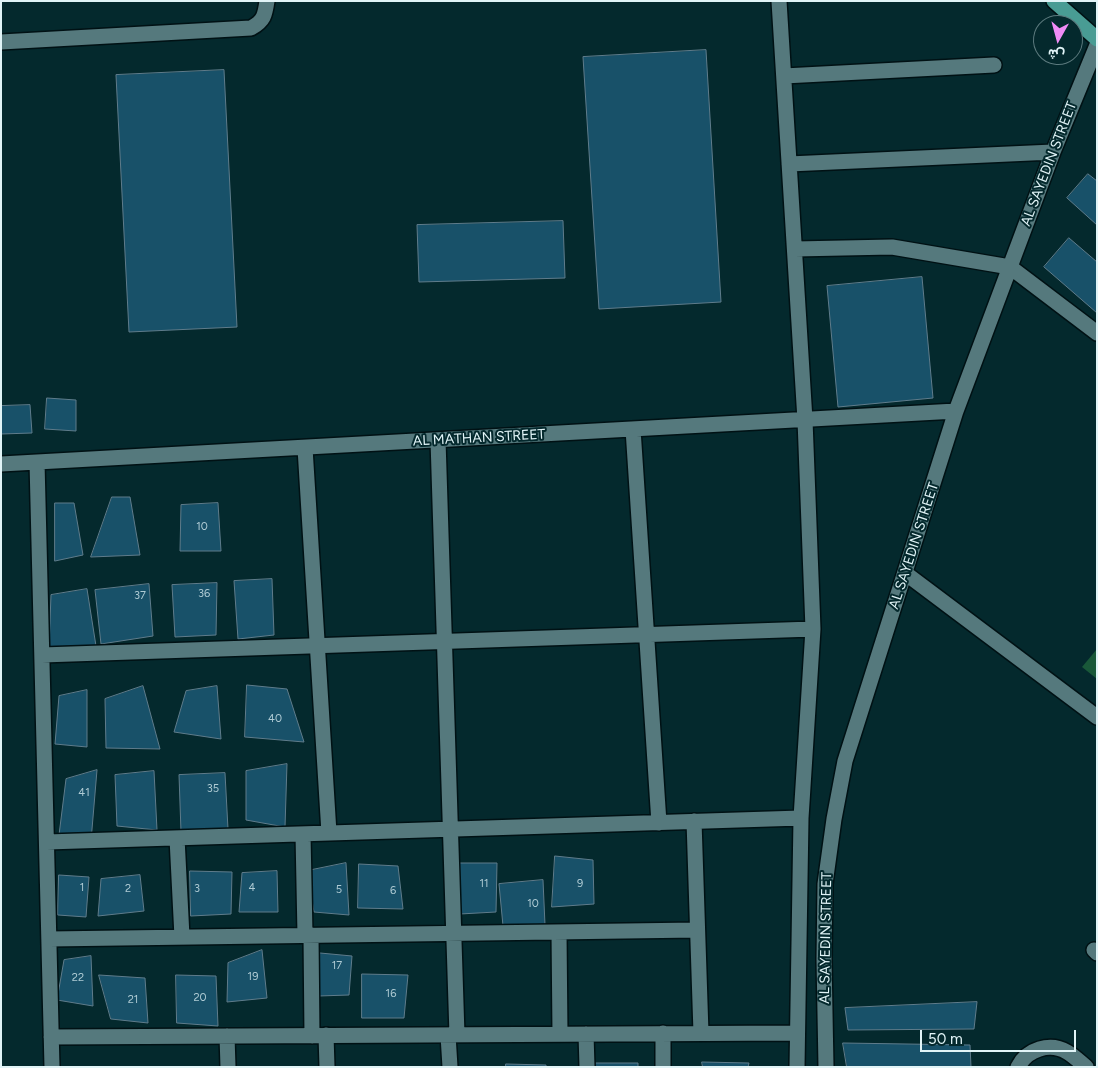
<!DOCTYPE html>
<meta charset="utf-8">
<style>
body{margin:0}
#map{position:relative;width:1098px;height:1068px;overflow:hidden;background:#04292d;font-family:Figtree,Vazirmatn,sans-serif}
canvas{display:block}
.frame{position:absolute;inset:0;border:2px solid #e1f4f7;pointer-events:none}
.north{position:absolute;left:1033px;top:15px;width:50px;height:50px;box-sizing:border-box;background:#04292d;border:1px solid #5c7a7e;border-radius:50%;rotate:187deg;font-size:14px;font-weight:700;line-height:20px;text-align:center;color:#e1f4f7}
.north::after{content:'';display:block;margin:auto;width:18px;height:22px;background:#f08bf6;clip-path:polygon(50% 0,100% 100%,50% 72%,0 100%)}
.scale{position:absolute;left:920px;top:1030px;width:156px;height:22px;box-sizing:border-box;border:2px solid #e1f4f7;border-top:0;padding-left:6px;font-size:15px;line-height:18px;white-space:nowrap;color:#e1f4f7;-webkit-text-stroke:4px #04292d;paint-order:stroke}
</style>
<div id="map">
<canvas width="1098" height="1068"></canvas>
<div class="frame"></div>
<div class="north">ش</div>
<div class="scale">50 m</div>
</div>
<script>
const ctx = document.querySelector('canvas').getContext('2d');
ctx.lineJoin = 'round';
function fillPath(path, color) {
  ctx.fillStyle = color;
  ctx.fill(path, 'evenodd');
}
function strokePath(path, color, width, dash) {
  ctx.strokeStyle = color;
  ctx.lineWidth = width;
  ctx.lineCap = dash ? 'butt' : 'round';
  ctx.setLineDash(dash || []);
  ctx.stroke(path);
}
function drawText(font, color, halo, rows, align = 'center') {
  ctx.font = font + ' Figtree,sans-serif';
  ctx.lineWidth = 4;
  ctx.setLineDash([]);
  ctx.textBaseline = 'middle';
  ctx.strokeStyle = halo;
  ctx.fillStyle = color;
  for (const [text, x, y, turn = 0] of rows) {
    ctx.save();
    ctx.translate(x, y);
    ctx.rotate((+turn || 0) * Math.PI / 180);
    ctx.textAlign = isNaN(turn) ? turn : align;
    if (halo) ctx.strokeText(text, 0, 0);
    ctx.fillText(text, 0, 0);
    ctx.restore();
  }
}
fillPath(new Path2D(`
 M1097,649v30l-15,-12z`), '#195839');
const building = new Path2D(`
 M706,50l15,252 -122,7 -16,-252z
 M224,70l13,257 -108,5 -13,-257z
 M1088,174l9,7v44l-30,-27z
 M563,221l2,57 -146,4 -2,-57z
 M1069,238l28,24v51l-53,-46z
 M922,277l11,121 -95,9 -11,-121z
 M47,398l29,2v31l-31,-2z
 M30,405l2,28 -31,1v-28z
 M112,497h18l10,58 -49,2z
 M55,503h19l9,52 -28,6z
 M218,503l3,48h-41l1,-46z
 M272,579l2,56 -36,4 -4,-58z
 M217,583l-1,52 -41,2 -3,-52z
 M149,584l4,52 -52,8 -6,-54z
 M87,589l9,57 -47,2 2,-53z
 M247,685l40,4 17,53 -59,-5z
 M143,686l17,63 -54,-1 -1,-49z
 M217,686l4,53 -47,-7 12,-41z
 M87,690v57l-32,-3 4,-48z
 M287,764l-2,63 -39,-7v-49z
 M97,770l-6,71 -32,-6 7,-56z
 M154,771l3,59 -40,-4 -2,-51z
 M225,773l3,56 -47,3 -2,-57z
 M555,856l38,4 1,44 -42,3z
 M346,863l3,52 -35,-3 -7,-41z
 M459,863h38l-1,49 -36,2z
 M359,864l39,2 5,43 -45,-1z
 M190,871l42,1 -1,42 -40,2z
 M277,871l1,41h-39l3,-39z
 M59,875l30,2 -3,40 -28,-2z
 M140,875l4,36 -46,5 3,-37z
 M543,880l2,45 -42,1 -4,-42z
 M262,950l5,48 -40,4 1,-39z
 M320,953l32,3 -3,39 -30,1z
 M91,956l2,50 -36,-6 7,-40z
 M362,974l46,1 -4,43h-42z
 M99,975l46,3 3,45 -37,-4z
 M176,975l40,1 2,50 -41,-3z
 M977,1002l-3,27 -126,1 -3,-22z
 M843,1043l127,2 1,22h-124z
 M702,1062l47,1 -1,4h-45z
 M595,1063h43v4h-43z
 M506,1064l40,1v2h-40z`);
fillPath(building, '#185169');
strokePath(building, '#5f7c8b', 1);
const minor = new Path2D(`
 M779,1l26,419 8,209 -12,189 -4,249
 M1,42l250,-14c13,-7 14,-13 16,-27
 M784,76l210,-11
 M789,164l264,-12
 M795,249l97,-2 118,20 87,66
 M633,429l26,394
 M438,440l19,595
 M305,448l24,385
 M37,462l15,605
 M1,464l955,-53
 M905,573l192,144
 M42,655l771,-26
 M694,821l7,212
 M303,834l2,101
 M177,838l5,99
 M47,842l754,-24
 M559,932l1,102
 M311,935l1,101
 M49,939l648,-9
 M1094,950l3,3
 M586,1034l1,33
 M326,1035l1,32
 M448,1035l2,32
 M227,1036l1,31
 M51,1037l746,-4
 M663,1067v-34
 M826,1067l-2,-108 1,-75 9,-65 11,-58 111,-350 97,-259 44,-107
 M1018,1067c9,-18 32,-25 49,-15 7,4 13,10 19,15`);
const major = new Path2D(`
 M1054,1l43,38`);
strokePath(minor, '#001114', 18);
strokePath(major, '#001114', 18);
strokePath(minor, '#55797d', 15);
strokePath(major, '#499c94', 15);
drawText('11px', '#afcbd4', null, [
 ["10",202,527],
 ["36",204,594],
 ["37",140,596],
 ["40",275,719],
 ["35",213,789],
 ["41",84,793],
 ["11",484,884],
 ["9",580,884],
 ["1",82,888],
 ["4",252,888],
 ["2",128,889],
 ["3",197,889],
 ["5",339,890],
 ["6",393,891],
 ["10",533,904],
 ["17",337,966],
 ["19",253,977],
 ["22",78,978],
 ["16",391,994],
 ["20",200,998],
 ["21",133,1000]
]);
drawText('14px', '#e1f4f7', '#04292d', [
 ["AL SAYEDIN STREET",1049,164,-69],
 ["AL MATHAN STREET",479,438,-3],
 ["AL SAYEDIN STREET",914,546,-72],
 ["AL SAYEDIN STREET",826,938,-89]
]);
</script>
